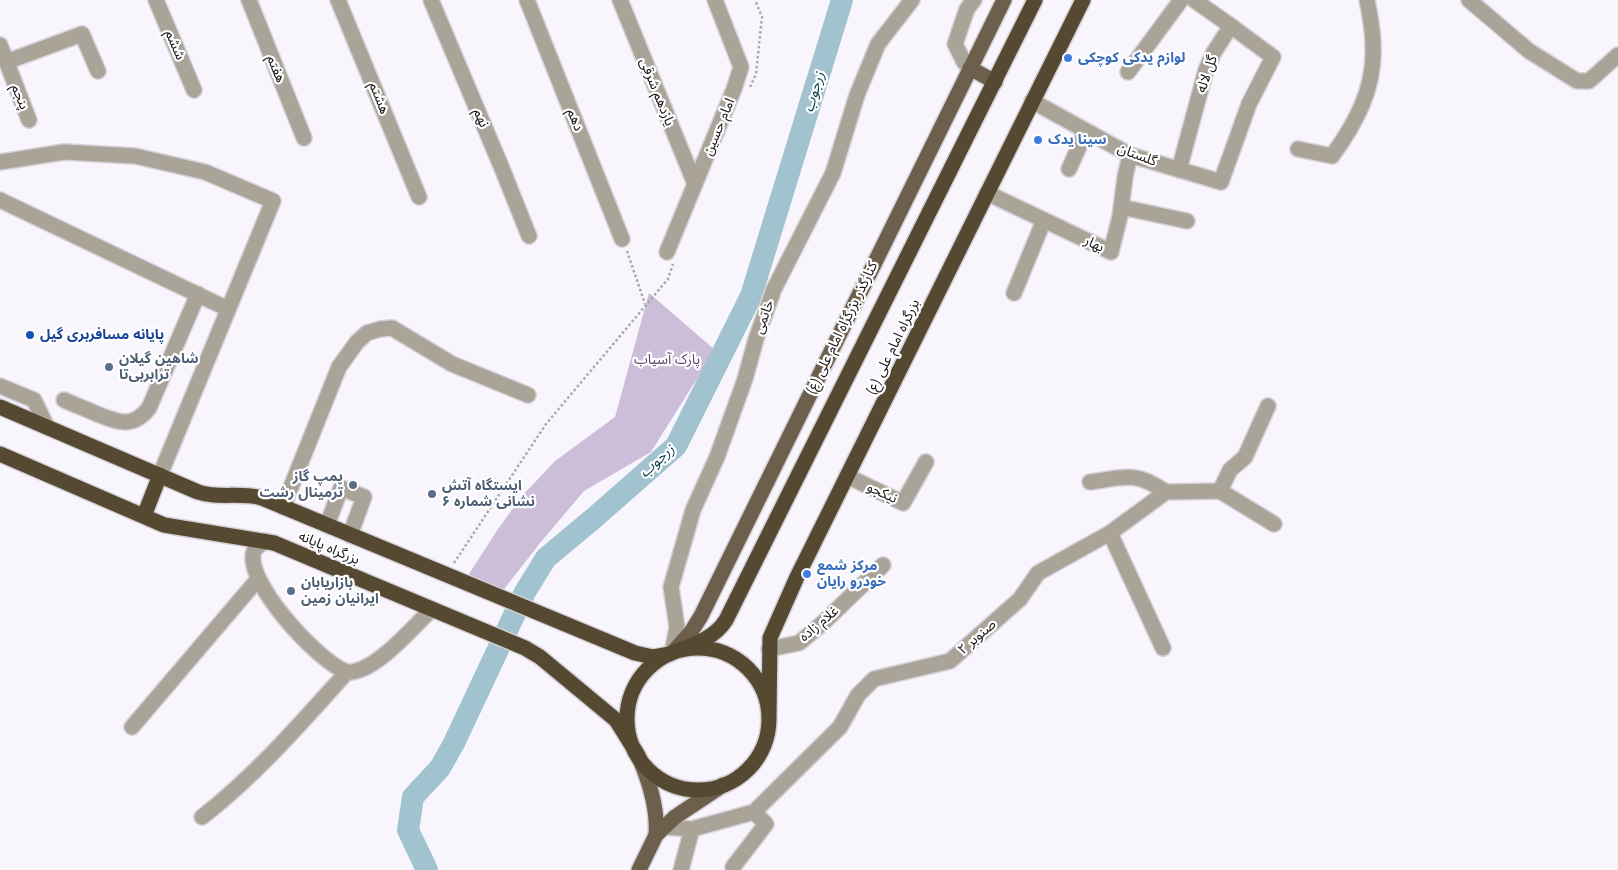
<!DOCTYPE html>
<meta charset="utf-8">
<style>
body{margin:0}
canvas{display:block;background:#f9f5fd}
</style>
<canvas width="1618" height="870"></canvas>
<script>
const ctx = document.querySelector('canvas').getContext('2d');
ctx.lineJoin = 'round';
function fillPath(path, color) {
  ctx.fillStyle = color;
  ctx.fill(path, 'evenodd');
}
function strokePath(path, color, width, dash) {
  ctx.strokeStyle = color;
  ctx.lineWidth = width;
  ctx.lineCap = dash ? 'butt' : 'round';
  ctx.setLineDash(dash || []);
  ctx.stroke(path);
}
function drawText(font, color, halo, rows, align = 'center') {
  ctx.font = font + ' Montserrat,"Noto Sans Arabic",sans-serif';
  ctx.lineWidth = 4.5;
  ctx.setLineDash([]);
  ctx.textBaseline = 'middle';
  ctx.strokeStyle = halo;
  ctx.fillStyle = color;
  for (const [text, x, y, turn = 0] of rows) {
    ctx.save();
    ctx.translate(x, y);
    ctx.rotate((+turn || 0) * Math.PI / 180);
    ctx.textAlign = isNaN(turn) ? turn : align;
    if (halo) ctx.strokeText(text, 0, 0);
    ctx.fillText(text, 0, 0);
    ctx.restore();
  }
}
fillPath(new Path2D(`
 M649,293l66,57 -64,102 -67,39 -44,52 -42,54 -29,-23 29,-45 24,-33 33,-35 60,-44z`), '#ccbed9');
strokePath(new Path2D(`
 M427,870l-19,-40 5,-33 27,-29 14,-25 71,-151 21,-34 48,-40 82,-72 75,-150 91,-296`), '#a1c3cf', 22);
const minor = new Path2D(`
 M156,0l38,90
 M249,0l55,138
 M338,0l81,197
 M431,0l70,166 28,70
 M527,0l95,239
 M620,0l75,184
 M1469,0l60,51 48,30h12l29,-26
 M0,45l29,75
 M6,62l76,-28 16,37
 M970,68l-6,-6 -9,-18 12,-35 7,-9
 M1128,72l53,-72
 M1032,101l98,54 91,27 28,-78 24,-47 -42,-31
 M1298,149l34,7c24,-33 43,-68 41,-110 0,-15 -3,-31 -6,-46
 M0,162l64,-10 71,4 70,16 68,29 -113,274
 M1069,169l17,-38
 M1179,170l27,-100 8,-18 17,-26 -37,-26
 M987,193l124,59 9,-36 5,-39 5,-22
 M0,200l228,109
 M1121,207l66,14
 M667,252l67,-163 7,-22 -26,-67
 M1014,293l30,-73
 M0,386l34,14 13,27
 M64,400c11,5 22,9 33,14 20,8 36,15 52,-6l49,-114
 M847,476l56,27 23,-41
 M1090,482c36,-5 45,-11 76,10
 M1220,491l10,-21 15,-13 23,-51
 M283,507l56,-140 18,-25 10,-9 13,-4 12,-1 60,36 76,31
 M327,525l14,-37 23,9 -14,38
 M1110,533l53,115
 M265,541c-4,3 -9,6 -11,10 -11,30 65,111 91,120 3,2 7,1 11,0 25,-6 57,-44 76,-62
 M769,649l30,-6 25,-21 59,-57
 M672,653l5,-26 -6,-40 22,-77 24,-53 28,-78 11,-40 18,-50 59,-116 24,-78 21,-51 34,-44
 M132,727l126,-148
 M202,817c54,-42 99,-94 145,-145
 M664,827l28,2 62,-17 86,-85 18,-32 16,-16 76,-18 70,-62 18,-26 72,-40 56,-41 54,-1 54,33
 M733,867l33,-43 -12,-12
 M681,870l11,-41`);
const major = new Path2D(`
 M970,68l25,14
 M673,652l18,-20 10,-16 303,-616
 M638,755c11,25 20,53 18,80l19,-18 48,-32
 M639,870l17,-35`);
const highway = new Path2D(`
 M0,407l198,85c20,7 43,0 64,6l373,155 18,4 17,-3
 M0,454l164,71 110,18 251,105 15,9 76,63 20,32
 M144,516l16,-41
 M627 719a71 71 0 1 1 142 0a71 71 0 1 1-142 0Z
 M673,652c20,-7 41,-13 53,-32l309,-620
 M769,717l1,-79 27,-61 286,-577`);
strokePath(minor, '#d5d1d8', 18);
strokePath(major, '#d5d1d8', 18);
strokePath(highway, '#d5d1d8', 18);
strokePath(new Path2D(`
 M750,87l6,-13 6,-57 -7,-17
 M627,251l18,53
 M454,563l92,-139 122,-145 5,-15`), '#aba8ae', 2.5, [2.5, 2.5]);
strokePath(minor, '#aaa498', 15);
strokePath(major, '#6c604c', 15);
strokePath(highway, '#554931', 15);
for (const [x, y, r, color] of [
 [1068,58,5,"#3f7fe0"],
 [1038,140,5,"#3f7fe0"],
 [30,335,5,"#1a4fb4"],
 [109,367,5,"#5c6f8a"],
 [353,485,5,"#5c6f8a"],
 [432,494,5,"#5c6f8a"],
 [807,574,5,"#3f7fe0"],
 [291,591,5,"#5c6f8a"]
]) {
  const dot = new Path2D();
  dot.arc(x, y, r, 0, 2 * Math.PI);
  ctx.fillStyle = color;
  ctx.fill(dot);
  strokePath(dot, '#fff', 2);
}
drawText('14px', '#161417', '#fff', [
 ["ششم",175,45,67],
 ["هفتم",276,69,68],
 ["گل لاله",1207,74,-71],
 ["یازدهم شرقی",657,92,68],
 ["پنجم",20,97,68],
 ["هشتم",379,98,68],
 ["نهم",481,118,67],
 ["دهم",575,120,68],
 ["امام حسین",719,127,-67],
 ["گلستان",1137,155,21],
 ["بهار",1094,244,25],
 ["خاتمی",764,317,-70],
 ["کنارگذر بزرگراه امام علی (ع)",842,328,-64],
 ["بزرگراه امام علی (ع)",893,347,-64],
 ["نیکجو",882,493,25],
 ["بزرگراه پایانه",329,548,23],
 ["غلام زاده",819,624,-40],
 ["صنوبر ۲",977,637,-41]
]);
drawText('bold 14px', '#366cbe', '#fff', [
 ["لوازم یدکی کوچکی",1078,58],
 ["سینا یدک",1048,140],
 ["مرکز شمع",817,566],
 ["خودرو رایان",817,582]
], 'left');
drawText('bold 14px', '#164399', '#fff', [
 ["پایانه مسافربری گیل",40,335]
], 'left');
drawText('bold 14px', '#4e5e75', '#fff', [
 ["شاهین گیلان",119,359],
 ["ترابربی‌تا",119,375],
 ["پمپ گاز",343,477,"right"],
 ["ترمینال رشت",343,493,"right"],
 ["ایستگاه آتش",442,486],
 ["نشانی شماره ۶",442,502],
 ["بازاریابان",301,583],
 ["ایرانیان زمین",301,599]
], 'left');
drawText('14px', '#5e4770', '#fff', [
 ["پارک آسیاب",667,360]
]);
drawText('italic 15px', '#0b3f4d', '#fff', [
 ["زرجوب",814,92,-73],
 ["زرجوب",657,461,-42]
]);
</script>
